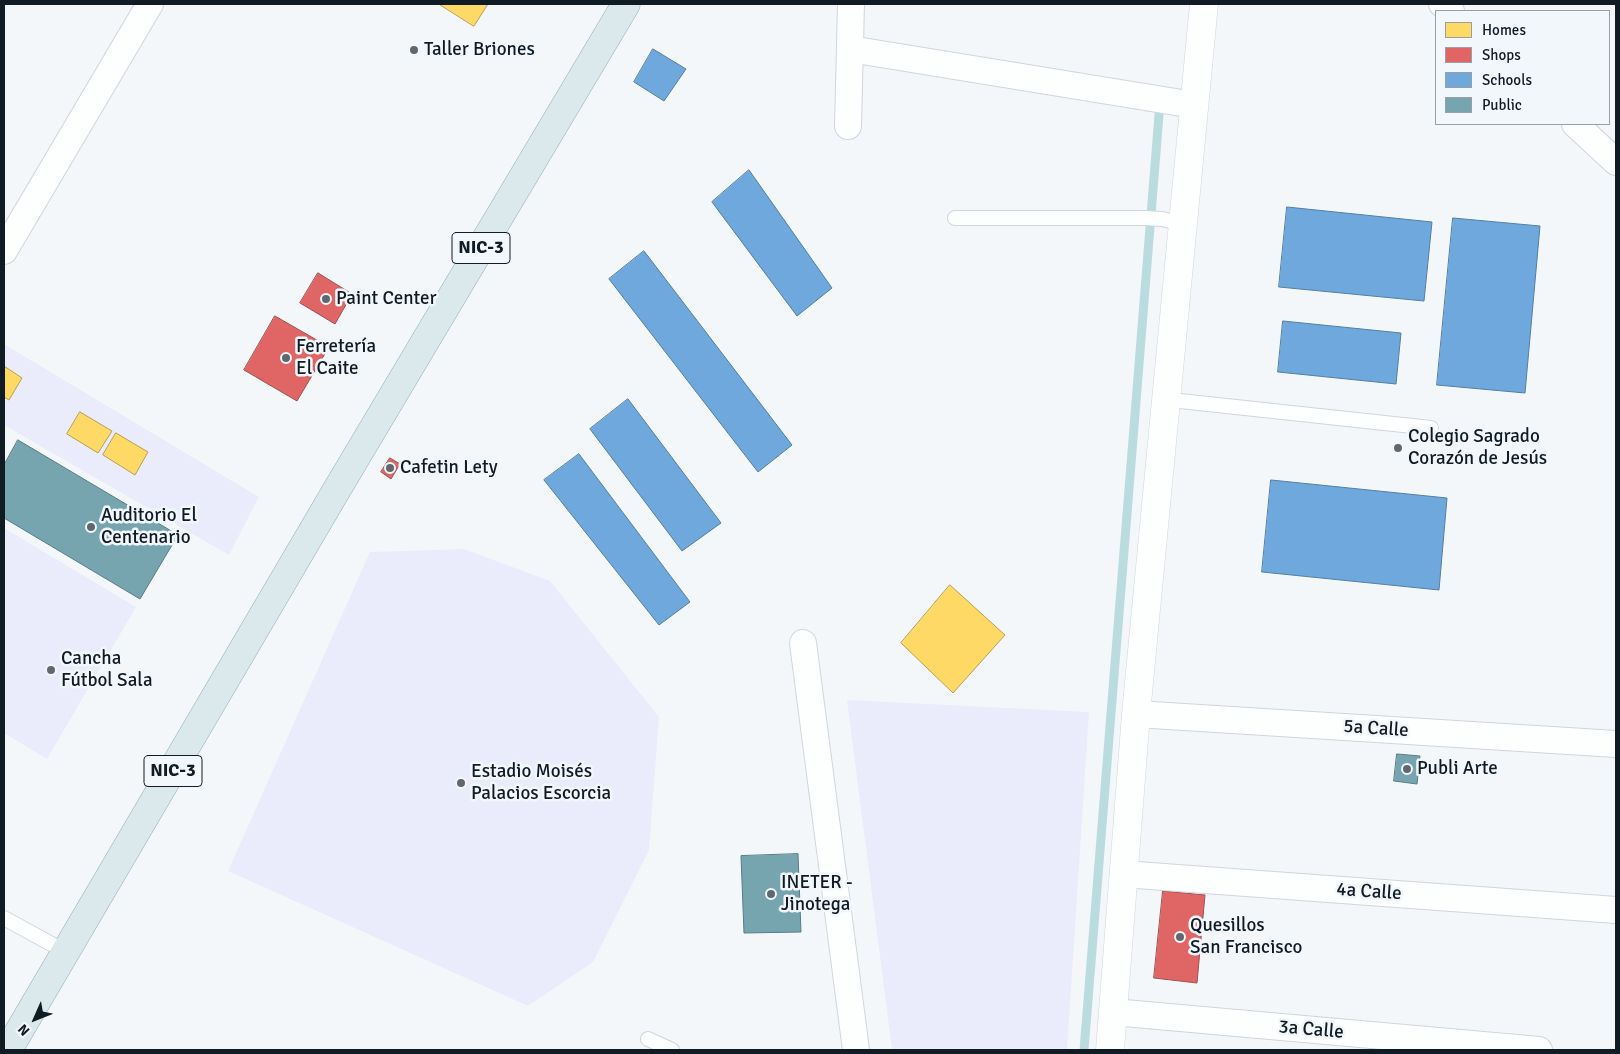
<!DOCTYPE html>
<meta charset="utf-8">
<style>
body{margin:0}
#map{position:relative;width:1620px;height:1054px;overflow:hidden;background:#f4f7fa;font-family:Signika,sans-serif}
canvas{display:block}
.frame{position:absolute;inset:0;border:5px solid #101b23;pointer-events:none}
.legend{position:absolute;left:1435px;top:10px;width:175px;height:115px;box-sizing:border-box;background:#f2f7fc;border:1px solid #989fa5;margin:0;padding:6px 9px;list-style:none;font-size:15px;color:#101b23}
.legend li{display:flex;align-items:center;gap:10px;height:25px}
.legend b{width:25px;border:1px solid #989fa5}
.north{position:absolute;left:10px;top:994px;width:50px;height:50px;-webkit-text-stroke:4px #f2f7fc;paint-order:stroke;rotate:226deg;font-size:14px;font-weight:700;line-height:20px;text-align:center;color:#101b23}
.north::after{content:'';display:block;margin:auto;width:18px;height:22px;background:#101b23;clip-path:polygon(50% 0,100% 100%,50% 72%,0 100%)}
</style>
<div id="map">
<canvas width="1620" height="1054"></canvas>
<div class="frame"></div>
<ul class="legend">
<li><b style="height:14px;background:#ffd966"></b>Homes</li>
<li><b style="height:14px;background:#e06666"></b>Shops</li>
<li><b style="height:14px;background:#6fa8dc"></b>Schools</li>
<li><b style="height:14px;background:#76a5af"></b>Public</li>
</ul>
<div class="north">N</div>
</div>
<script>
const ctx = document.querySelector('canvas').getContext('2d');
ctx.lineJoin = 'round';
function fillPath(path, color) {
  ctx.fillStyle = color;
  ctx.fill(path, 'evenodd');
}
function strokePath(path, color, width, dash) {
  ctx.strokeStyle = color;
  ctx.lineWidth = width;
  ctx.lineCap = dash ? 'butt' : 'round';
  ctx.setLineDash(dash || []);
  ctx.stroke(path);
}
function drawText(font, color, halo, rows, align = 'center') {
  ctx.font = font + ' Signika,sans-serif';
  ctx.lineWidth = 5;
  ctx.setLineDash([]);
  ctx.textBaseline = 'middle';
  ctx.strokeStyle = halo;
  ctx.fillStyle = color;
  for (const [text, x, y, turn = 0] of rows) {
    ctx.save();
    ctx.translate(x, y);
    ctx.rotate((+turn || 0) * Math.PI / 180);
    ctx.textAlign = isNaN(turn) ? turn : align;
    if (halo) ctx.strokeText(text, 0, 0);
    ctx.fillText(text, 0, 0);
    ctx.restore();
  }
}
fillPath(new Path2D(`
 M4,344l255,153 -30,58 -225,-130z
 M4,528l132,79 -89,152 -43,-26z
 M464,549l86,32 109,136 -10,133 -56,112 -65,44 -300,-135 142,-319z
 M847,700l242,12 -22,338h-175z`), '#eaecfb');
const homes = new Path2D(`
 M439,4h49l-14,22z
 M4,366l18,12 -13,22 -5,-3z
 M80,412l32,19 -14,22 -31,-19z
 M116,433l32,19 -13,23 -32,-20z
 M950,585l55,50 -52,58 -52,-50z`);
fillPath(homes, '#ffd966');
strokePath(homes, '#b7a052', 1);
const shops = new Path2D(`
 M318,273l34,21 -17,30 -35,-21z
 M275,316l54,31 -32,54 -53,-31z
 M390,458l10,6 -9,15 -10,-7z
 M1163,891l42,4 -8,88 -43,-5z`);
fillPath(shops, '#e06666');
strokePath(shops, '#a25052', 1);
const schools = new Path2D(`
 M653,49l33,20 -22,32 -30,-19z
 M749,170l83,118 -35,28 -85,-114z
 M1287,207l145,15 -8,79 -145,-14z
 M1453,218l87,8 -15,167 -88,-8z
 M644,251l148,194 -34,27 -149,-193z
 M1283,321l118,12 -5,51 -118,-12z
 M628,399l93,124 -39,28 -92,-122z
 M579,454l111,148 -31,23 -115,-145z
 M1271,480l176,18 -8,92 -177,-18z`);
fillPath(schools, '#6fa8dc');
strokePath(schools, '#527ea4', 1);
const public = new Path2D(`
 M18,440l160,95 -38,64 -136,-81v-53z
 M1397,754l23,2 -3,28 -23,-3z
 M798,854l3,78 -57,1 -3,-77z`);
fillPath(public, '#76a5af');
strokePath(public, '#577c85', 1);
strokePath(new Path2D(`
 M1084,1050l75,-935`), '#bbdcdf', 9);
const lane = new Path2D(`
 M955,218h190l17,1 20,5
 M1166,398l14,3 251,27
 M4,918l62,34
 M648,1039l24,11`);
const street = new Path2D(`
 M1442,4l9,7
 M850,49l344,56
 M1575,124l41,38
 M848,126l3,-122
 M4,251l146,-247
 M803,643l53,407
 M1136,714l480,30
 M1123,874l493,36
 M1113,1012l426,38`);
const secondary = new Path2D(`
 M1110,1050l26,-336 68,-710`);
const primary = new Path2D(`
 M8,1050l328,-559 290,-487`);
strokePath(lane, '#cfd6dc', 16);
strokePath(street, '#cfd6dc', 28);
strokePath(secondary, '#cfd6dc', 29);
strokePath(primary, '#92acb4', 29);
strokePath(lane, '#fdfefe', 14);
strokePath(street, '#fdfefe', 26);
strokePath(secondary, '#fdfefe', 28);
strokePath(primary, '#dbe9ed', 28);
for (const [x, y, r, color] of [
 [414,50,5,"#60686e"],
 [326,299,5,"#60686e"],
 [286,358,5,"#60686e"],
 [1398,448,5,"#60686e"],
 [390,468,5,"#60686e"],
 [91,527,5,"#60686e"],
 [51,670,5,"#60686e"],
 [1407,769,5,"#60686e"],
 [461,783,5,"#60686e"],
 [771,894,5,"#60686e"],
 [1180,937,5,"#60686e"]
]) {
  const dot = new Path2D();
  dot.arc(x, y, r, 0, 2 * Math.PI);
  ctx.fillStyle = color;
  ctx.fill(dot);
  strokePath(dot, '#f2f7fc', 2);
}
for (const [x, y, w] of [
 [481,248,58],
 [173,771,58]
]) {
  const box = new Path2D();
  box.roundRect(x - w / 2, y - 15.5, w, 31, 4);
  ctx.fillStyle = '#f2f7fc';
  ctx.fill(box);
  strokePath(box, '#101b23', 1);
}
drawText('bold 18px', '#101b23', null, [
 ["NIC-3",481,248],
 ["NIC-3",173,771]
]);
drawText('19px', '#101b23', '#f2f7fc', [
 ["Taller Briones",424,50],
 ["Paint Center",336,299],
 ["Ferretería",296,347],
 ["El Caite",296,369],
 ["Colegio Sagrado",1408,437],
 ["Corazón de Jesús",1408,459],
 ["Cafetin Lety",400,468],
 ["Auditorio El",101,516],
 ["Centenario",101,538],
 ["Cancha",61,659],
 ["Fútbol Sala",61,681],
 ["Publi Arte",1417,769],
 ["Estadio Moisés",471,772],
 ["Palacios Escorcia",471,794],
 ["INETER -",781,883],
 ["Jinotega",781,905],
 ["Quesillos",1190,926],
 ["San Francisco",1190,948]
], 'left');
drawText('19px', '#101b23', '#f2f7fc', [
 ["5a Calle",1376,729,4],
 ["4a Calle",1369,892,4],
 ["3a Calle",1311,1030,5]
]);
</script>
